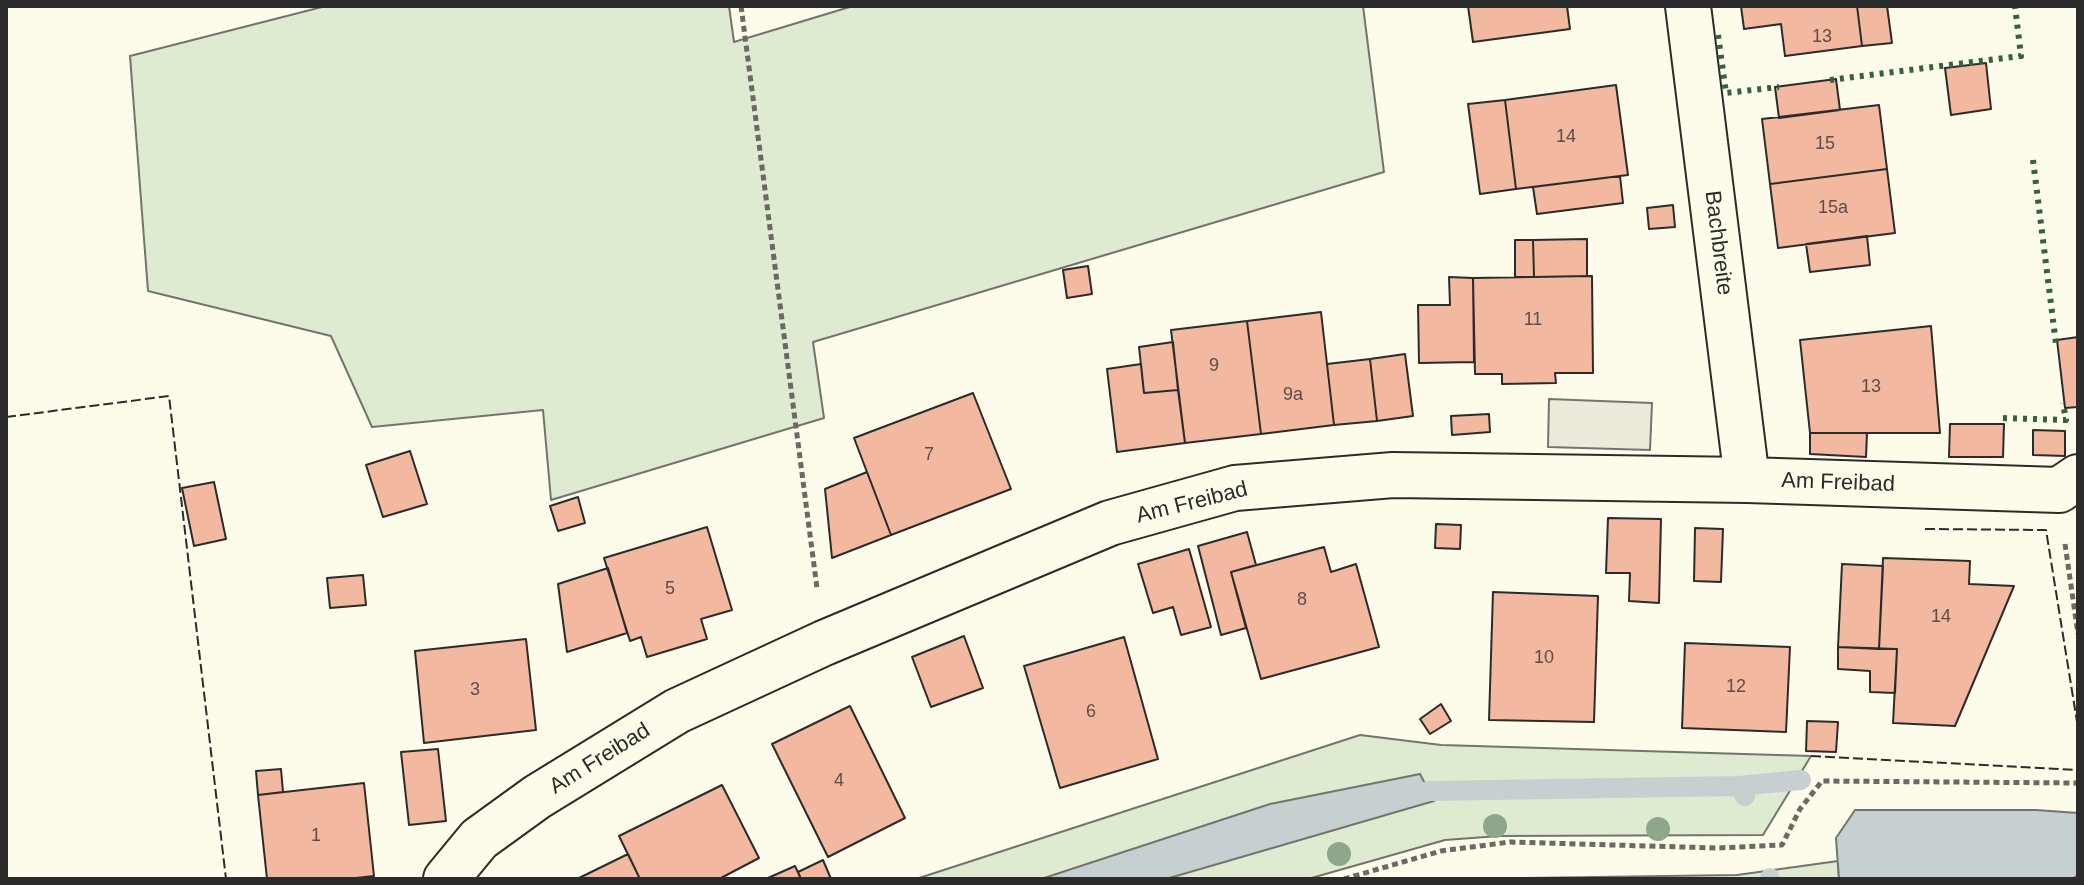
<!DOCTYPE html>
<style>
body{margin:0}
#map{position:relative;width:2084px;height:885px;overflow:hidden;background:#fdfbea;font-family:Arial,sans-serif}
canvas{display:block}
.frame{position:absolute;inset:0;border:8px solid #2b2b2b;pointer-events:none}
</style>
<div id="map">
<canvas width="2084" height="885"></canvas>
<div class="frame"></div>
</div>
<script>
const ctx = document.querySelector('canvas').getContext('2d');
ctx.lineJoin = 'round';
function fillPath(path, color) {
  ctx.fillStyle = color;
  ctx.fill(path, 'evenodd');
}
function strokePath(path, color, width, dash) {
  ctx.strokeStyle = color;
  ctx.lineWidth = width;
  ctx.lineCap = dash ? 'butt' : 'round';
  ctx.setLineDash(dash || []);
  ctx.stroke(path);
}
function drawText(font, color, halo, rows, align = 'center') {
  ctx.font = font + ' Arial,sans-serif';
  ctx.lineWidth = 6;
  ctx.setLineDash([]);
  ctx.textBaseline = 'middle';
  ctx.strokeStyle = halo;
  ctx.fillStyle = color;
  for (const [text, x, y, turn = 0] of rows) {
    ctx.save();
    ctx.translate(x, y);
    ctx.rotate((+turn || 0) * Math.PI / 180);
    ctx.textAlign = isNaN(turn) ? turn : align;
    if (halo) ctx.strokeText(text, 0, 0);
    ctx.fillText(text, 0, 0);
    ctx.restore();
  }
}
const green = new Path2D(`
 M326,6h403l5,36 119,-36h510l21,166 -571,170 11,76 -273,82 -8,-90 -171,17 -41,-91 -183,-45 -18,-235z
 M1360,735l81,10 370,11 -48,79 -264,1 -54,4 -137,39h-392z
 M1838,861l1,18h-385l283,-4z`);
fillPath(green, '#deebd1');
strokePath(green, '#74746e', 2);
const parking = new Path2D(`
 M1549,399l103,4 -2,47 -102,-3z`);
fillPath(parking, '#eceadb');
strokePath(parking, '#74746e', 2);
const water = new Path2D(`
 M1420,774l14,27 -268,78h-125l229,-75z
 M1855,810h181l42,3v62l-6,4h-233l-3,-41z`);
fillPath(water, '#c7d0d0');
strokePath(water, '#74746e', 2);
strokePath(new Path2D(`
 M1739,786l62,-6
 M1403,796l27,-5 309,-5 6,10
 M1770,878v1`), '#c7d0d0', 20);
const building = new Path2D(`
 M1468,6h99l3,23 -97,13z
 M1741,6h116l5,40 -77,10 -4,-32 -37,5z
 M1857,6h30l5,37 -30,3z
 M1986,63l5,46 -40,6 -6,-47z
 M1836,79l4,31 -61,8 -4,-31z
 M1616,85l12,90 -112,14 -11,-89z
 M1505,100l11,89 -36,5 -12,-90z
 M1879,105l8,64 -117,15 -8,-65z
 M1887,169l8,64 -117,15 -8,-64z
 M1620,176l3,27 -86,11 -4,-27z
 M1673,205l2,22 -26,2 -2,-21z
 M1867,236l3,29 -60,7 -4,-28z
 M1587,239v37l-53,1 -1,-37z
 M1515,240h18l1,37h-19z
 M1088,266l4,28 -25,4 -4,-28z
 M1592,276l1,97h-38l1,10 -54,1v-10h-27l-2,-96z
 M1449,277l24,1 1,84 -55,1 -1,-58h32z
 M1321,312l13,113 -73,9 -14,-113z
 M1247,321l14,113 -76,9 -14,-113z
 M1931,326l9,107h-130l-10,-93z
 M2078,337v70l-13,1 -8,-68z
 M1173,342l5,48 -34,3 -5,-46z
 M1405,354l8,62 -36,5 -7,-62z
 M1370,359l7,62 -43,4 -7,-61z
 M1141,364l3,29 34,-3 7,53 -68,9 -10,-83z
 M973,393l38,96 -120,46 -37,-97z
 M1489,414l1,18 -38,3 -1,-19z
 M1950,424h54l-1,33h-54z
 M2033,430l32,1v25l-32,-1z
 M1810,433h57l-1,24 -56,-3z
 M410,451l17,53 -44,13 -17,-52z
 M867,472l24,63 -59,23 -7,-69z
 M214,482l12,57 -32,7 -12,-58z
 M578,497l7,26 -27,8 -8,-25z
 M1608,518l53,1 -2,84 -30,-2 1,-28h-24z
 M1436,524l25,1 -1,24 -25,-1z
 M707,527l25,83 -31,9 6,20 -60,18 -6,-20 -11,4 -26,-83z
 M1695,528l28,1 -2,53 -27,-1z
 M1247,532l9,33 -25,7 15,56 -25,7 -23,-89z
 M1324,547l7,25 25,-8 23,83 -118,32 -30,-107z
 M1189,549l22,78 -30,8 -8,-28 -20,6 -15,-49z
 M1883,558l87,3 -1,23 45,2 -59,140 -62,-3 4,-74h-18z
 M1842,564l41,2 -4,83 -41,-2z
 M608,568l19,65 -60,19 -9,-68z
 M363,575l3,30 -36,3 -3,-30z
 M1493,592l105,4 -4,126 -105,-2z
 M964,636l19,52 -52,19 -19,-50z
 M1124,637l34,122 -98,29 -36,-122z
 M526,639l10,91 -112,13 -9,-92z
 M1685,643l105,4 -4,85 -104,-4z
 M1838,647l59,2 -2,44 -25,-1v-21l-32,-2z
 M1441,704l10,17 -21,13 -10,-15z
 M850,706l55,112 -77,39 -56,-113z
 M1807,721l31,1 -2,30 -30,-1z
 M438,749l8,72 -37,4 -8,-73z
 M281,769l2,23 -25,3 -2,-24z
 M364,783l10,93 -27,3h-80l-9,-84z
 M722,785l37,73 -40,21h-79l-21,-43z
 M628,854l12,25h-63z
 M823,860l8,19h-30l-3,-7z
 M795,866l6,13h-33v-1z`);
fillPath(building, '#f2b8a0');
strokePath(building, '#2b2b2b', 2);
const street = new Path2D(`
 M1688,6l59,474
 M446,879l33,-40 58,-42 140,-86 147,-68 286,-120 125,-35 158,-13 354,5 312,10 19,-13`);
strokePath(street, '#2b2b2b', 48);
strokePath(new Path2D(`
 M741,6l76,582
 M2065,544l13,90
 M1344,879l97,-28 69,-9 207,6 65,-3 18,-36 22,-28 256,2`), '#6a6964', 5, [6, 4]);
strokePath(street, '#fdfbea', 44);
strokePath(new Path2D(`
 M1718,35l8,58 53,-6
 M1830,80l191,-24 -6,-50
 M2033,160l23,184
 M2003,418l63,2 -3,-17`), '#34623c', 6, [4, 6]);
strokePath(new Path2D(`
 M6,417l163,-21 57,483
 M1925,529l121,1 32,198
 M1811,756l267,14
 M1454,879h6`), '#2b2b2b', 2, [10, 4]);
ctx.fillStyle = '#8ea78a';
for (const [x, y] of [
 [1495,826],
 [1658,829],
 [1339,854]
]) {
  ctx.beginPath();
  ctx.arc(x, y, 12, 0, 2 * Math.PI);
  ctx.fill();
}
drawText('18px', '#5d4e48', null, [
 ["13",1822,37],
 ["14",1566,137],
 ["15",1825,144],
 ["15a",1833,208],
 ["11",1533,320],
 ["9",1214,366],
 ["13",1871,387],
 ["9a",1293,395],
 ["7",929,455],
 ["5",670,589],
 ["8",1302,600],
 ["14",1941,617],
 ["10",1544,658],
 ["12",1736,687],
 ["3",475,690],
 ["6",1091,712],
 ["4",839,781],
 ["1",316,836]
]);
drawText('22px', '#2b2b2b', '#fdfbea', [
 ["Bachbreite",1718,243,83],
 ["Am Freibad",1838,483,2],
 ["Am Freibad",1192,503,-14],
 ["Am Freibad",600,759,-32]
]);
</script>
